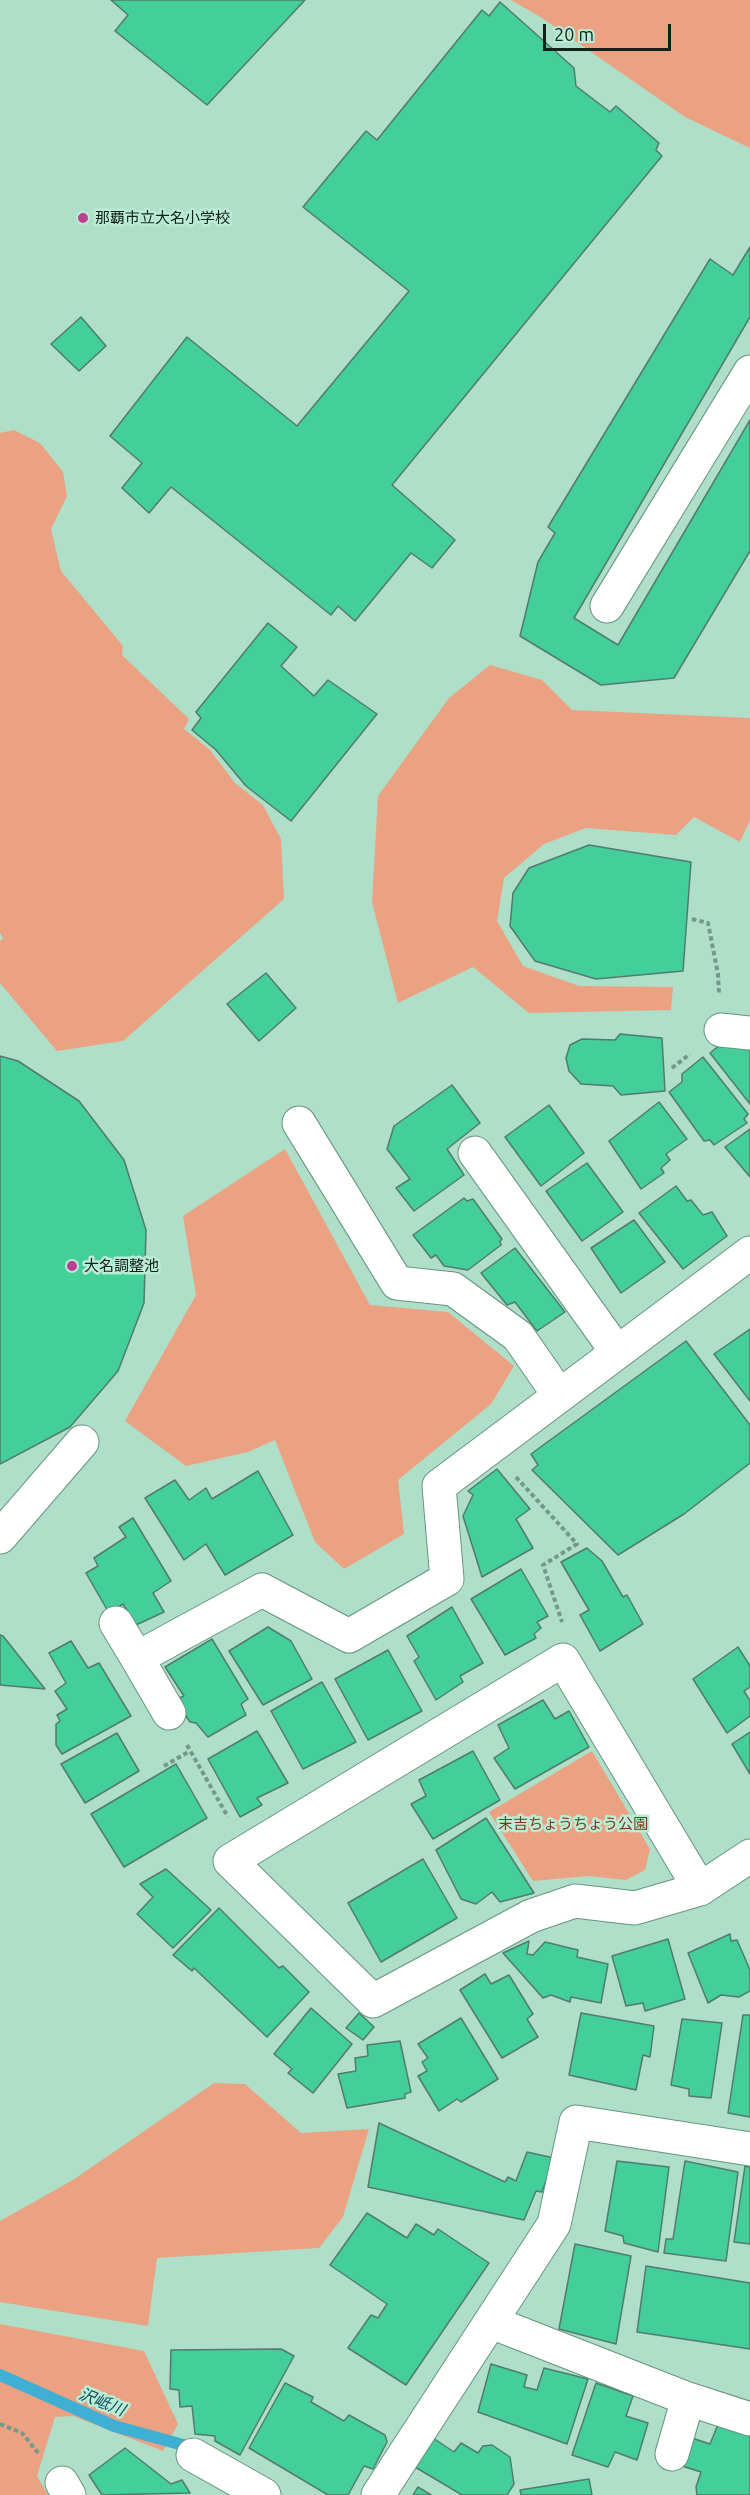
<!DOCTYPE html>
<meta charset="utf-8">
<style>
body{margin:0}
#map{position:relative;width:750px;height:2495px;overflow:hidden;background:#afdfc8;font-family:Ubuntu,sans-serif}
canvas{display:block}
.scale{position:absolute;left:543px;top:24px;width:128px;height:27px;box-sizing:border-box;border:3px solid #10231b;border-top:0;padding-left:8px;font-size:18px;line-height:21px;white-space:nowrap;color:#10231b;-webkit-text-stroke:4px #bbecd5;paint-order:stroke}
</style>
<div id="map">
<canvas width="750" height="2495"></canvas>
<div class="scale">20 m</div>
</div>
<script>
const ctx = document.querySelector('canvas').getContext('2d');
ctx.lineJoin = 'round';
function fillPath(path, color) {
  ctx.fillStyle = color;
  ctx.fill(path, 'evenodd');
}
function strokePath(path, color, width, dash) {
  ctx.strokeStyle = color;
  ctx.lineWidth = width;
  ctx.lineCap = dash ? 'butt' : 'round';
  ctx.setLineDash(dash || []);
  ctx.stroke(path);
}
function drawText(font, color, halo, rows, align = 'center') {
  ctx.font = font + ' Ubuntu,"Noto Sans JP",sans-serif';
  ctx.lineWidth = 5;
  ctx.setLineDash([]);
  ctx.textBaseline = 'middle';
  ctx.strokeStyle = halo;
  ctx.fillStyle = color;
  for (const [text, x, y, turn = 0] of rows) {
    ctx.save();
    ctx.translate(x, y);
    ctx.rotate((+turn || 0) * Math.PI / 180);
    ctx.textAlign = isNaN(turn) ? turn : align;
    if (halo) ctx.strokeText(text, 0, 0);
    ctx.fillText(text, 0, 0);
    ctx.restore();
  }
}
fillPath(new Path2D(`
 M511,0h239v148l-65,-31 -143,-99z
 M14,430l26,13 23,29 4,24 -16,33 10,42 62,75 -1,9 67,64 -5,10 26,21 25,33 28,22 18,34 3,60 -161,142 -66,10 -57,-68v-42l3,-3 -3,-5v-500z
 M490,665l52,15 30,30 178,8v102l-10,22 -46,-25 -18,18 -90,-7 -42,16 -40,34 -7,43 26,45 56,20 94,1 -2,23 -142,3 -56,-46 -75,36 -26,-101 6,-106 71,-98z
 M285,1149l85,156 78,7 66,54 -23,38 -93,76 6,54 -60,35 -29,-27 -40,-102 -27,12 -62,14 -61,-45 71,-126 -13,-79z
 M592,1751l58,98 -5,21 -19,10 -38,-4 -55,5 -44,-69z
 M214,2083l31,1 56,49 68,-4 -26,88 -24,31 -162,10 -9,68 -148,-24v-81l73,-41z
 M0,2324l144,27 34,73 -15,27 -90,-35 -18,1 -18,59 11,19h-48z`), '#eba282');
strokePath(new Path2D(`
 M0,2375l114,51 80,22`), '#40afd4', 12);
const building = new Path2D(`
 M111,0h194l-98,105 -92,-74 13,-16z
 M500,2l74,66 2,18 34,26 6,-6 43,37 -3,7 6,6 -270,329 63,55 -23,28 -21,-15 -56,68 -17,-15 -7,9 -160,-128 -22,26 -27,-25 20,-25 -32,-27 77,-99 110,89 112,-135 -106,-84 63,-76 11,9 105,-130 7,6z
 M750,247v70l-176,301 44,27 132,-225v131l-76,127 -73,7 -81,-49 18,-74 17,-29 -7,-6 162,-268 23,16z
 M81,317l25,29 -27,25 -28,-27z
 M268,623l29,24 -16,19 33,30 14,-16 49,34 -86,107 -45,-35 -30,-36 -24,-20 9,-12 -5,-6z
 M589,845l102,17 -8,109 -87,8 -61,-18 -25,-35 3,-33 16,-25z
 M266,973l30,35 -37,33 -32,-37z
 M736,1032l14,15v57l-40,-51z
 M620,1034l42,4 3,53 -44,4 -8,-9 -32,-2 -12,-13 -3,-13 4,-13 12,-6 33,1z
 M0,1056l18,5 61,40 45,59 22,70 -2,73 -26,68 -48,56 -70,37z
 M703,1057l45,57 -4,5 3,4 -33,22 -4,-5 -6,1 -35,-49 13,-10v-8z
 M452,1085l28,38 -33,26 17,26 -50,36 -18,-23 14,-9 -23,-30 7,-23z
 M659,1102l28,37 -21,15 4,6 -9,8 3,5 -23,16 -32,-48z
 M549,1105l35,48 -43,33 -36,-49z
 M750,1129v48l-25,-30z
 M587,1163l36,49 -41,29 -36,-50z
 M676,1186l11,15 4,-1 12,15 9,-3 15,24 -44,33 -44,-56z
 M464,1198l3,3 6,-2 29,40 -2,2 1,4 -33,25 -24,-4 -8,-11 -5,3 -18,-23z
 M634,1220l31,42 -44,31 -30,-45z
 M515,1248l50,64 -28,19 -22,-29 -8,3 -26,-32z
 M750,1329v72l-36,-47z
 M686,1341l64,84v38l-66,51 -66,41 -86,-85 6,-5 -7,-11z
 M497,1469l33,40 -14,10 17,29 -51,29 -19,-61 10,-21 -5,-4z
 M258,1471l35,64 -68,40 -19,-31 -22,16 -39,-62 30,-18 14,20 17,-12 6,11z
 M133,1518l38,63 -18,12 11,19 -28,13 -13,-21 -14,9 -23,-40 12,-7 -4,-8 32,-21 -7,-10z
 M587,1548l15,13 21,36 4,-2 16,29 -43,27 -20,-36 9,-5 -28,-48z
 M521,1569l27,47 -11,6 4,6 -7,6 2,4 -31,17 -34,-56z
 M452,1607l31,56 -23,13 3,6 -27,18 -22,-39 5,-4 -12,-21z
 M268,1627l23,14 21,38 -49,26 -34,-54z
 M0,1635l3,1 42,53 -45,-4z
 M212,1639l36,60 -7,5 5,11 -38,22 -12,-14 -6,-1 -15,-22 9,-4 -19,-29z
 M71,1641l17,27 11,-5 32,53 -69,38 -6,-9v-21l4,-3 -3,-6 10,-6 -12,-18 11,-8 -17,-30z
 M738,1647l12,19v21l-6,4 6,10v15l-23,17 -34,-54z
 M388,1650l34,61 -54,29 -33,-61z
 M322,1682l34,60 -53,27 -32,-58z
 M543,1700l12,19 14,-8 20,36 -74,42 -21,-31 15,-10 -11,-23z
 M257,1731l31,52 -31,15 5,7 -22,12 -32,-58z
 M750,1732v42l-18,-30z
 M117,1733l22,38 -54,32 -24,-39z
 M473,1751l27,49 -67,39 -22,-35 15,-8 -7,-16z
 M176,1764l31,54 -83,49 -33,-53z
 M486,1818l48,75 -34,9 -8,-10 -16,12 -15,-5 -25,-49z
 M423,1859l34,59 -76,44 -33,-59z
 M166,1869l45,41 -38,38 -36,-34 16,-17 -13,-13z
 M219,1908l60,60 4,-2 26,26 -42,45 -73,-69 -2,3 -19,-16z
 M730,1934l1,7 6,-1 13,30v21l-11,6 -18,-2 -13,8 -20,-50z
 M668,1939l17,60 -40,12 -2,-8 -17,3 -14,-50z
 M529,1941l-2,13 6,1 12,-13 33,8 -1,7 31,7 -7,39 -30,-6 -1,5 -19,-7 -8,3 -40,-45z
 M485,1974l6,10 18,-9 24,39 -6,5 11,18 -36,21 -42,-68z
 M311,2008l41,36 -39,49 -25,-20 4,-4 -18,-15z
 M359,2013l15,14 -11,13 -17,-12z
 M581,2013l73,13 -4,31 -7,-2 -7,35 -67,-15z
 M743,2015h7v102l-22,-4z
 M461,2018l37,61 -37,23 -4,-3 -18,12 -21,-35 9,-5 -5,-9 6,-4 -10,-14z
 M682,2019l40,4 -11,75 -22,-2v-7l-18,-4z
 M400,2041l11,51 -6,2v4l-58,10 -9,-34 18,-3 -1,-13 13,-2 -1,-11z
 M379,2123l126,59 3,-5 8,4 11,-29 27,6 -12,34 -6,-1 -12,29 -156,-33z
 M617,2161l52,6 -11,85 -34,-9 -1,-7 -18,-5z
 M685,2161l53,11 -12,89 -62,-8 2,-14h7z
 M745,2166l5,1v77l-16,-2z
 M367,2213l40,25 9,-14 18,11 4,-6 51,34 -83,122 -58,-37 23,-33 7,3 9,-14 -57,-39z
 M575,2244l56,12 -15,88 -57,-15z
 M646,2266l104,17v66l-113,-17z
 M281,2349l13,7 -54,99 -25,-14v-5l-20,-2 -3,-28 -12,1 -1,-17 -9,-1 1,-39z
 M491,2364l36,11 -3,12 13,3 7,-22 44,11 -21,65 -89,-32z
 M285,2383l28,14 -2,5 33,19 5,-6 36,20 2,7 -14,27 -9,-3 -16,29h-20l-79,-47z
 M596,2383l37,13 -7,20 22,7 -11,37 -22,-8 -7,15 -36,-12z
 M719,2422l31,11v62h-53l-1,-8 5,-15 -19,-6 10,-28 18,6z
 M433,2438l21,14 7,-9 17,10 5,-7 9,-1 18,12 4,27 -7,11h-45l-47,-28z
 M125,2448l46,36 11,-4 8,13 -88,2 -13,-20z
 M589,2479l3,16h-71l-1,-5z
 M418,2487l13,8h-18z`);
fillPath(building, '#44ce9a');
strokePath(building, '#507d69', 1.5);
const minor = new Path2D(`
 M607,606l143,-234
 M721,1030l29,3
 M299,1123l98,160 56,6 65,47 41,59
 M475,1153l142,199
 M0,1537l82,-95
 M116,1623l21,35 125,-68 87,46 98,-57 -8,-93 311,-233
 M137,1658l32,55
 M700,1889l-137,-229 -333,201 143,140 158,-85 44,-15 60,7 65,-19 50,-33
 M491,2322l197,77 62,20
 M672,2454l16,-55
 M193,2455l71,40
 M62,2483l7,12
 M378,2495l176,-271 22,-102 174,27`);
strokePath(minor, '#66957f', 35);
strokePath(new Path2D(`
 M692,919l16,4 10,51 1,19
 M672,1068l18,-14
 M516,1477l61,67 -34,21 19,57
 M187,1745l41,72
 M164,1766l26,-15
 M0,2424l22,9 17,21`), '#749988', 4, [4.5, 3]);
strokePath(minor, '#fff', 33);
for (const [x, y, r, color] of [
 [83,218,6,"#bb4091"],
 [72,1266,6,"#bb4091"]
]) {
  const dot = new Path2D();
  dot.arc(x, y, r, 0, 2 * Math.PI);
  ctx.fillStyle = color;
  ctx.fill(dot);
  strokePath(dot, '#bbecd5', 2);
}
drawText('15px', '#10231b', '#bbecd5', [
 ["那覇市立大名小学校",95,218],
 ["大名調整池",84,1266]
], 'left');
drawText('15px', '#7a3818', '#bbecd5', [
 ["末吉ちょうちょう公園",573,1824]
]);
drawText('italic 16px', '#104f62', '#bbecd5', [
 ["沢岻川",102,2402,22]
]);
</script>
